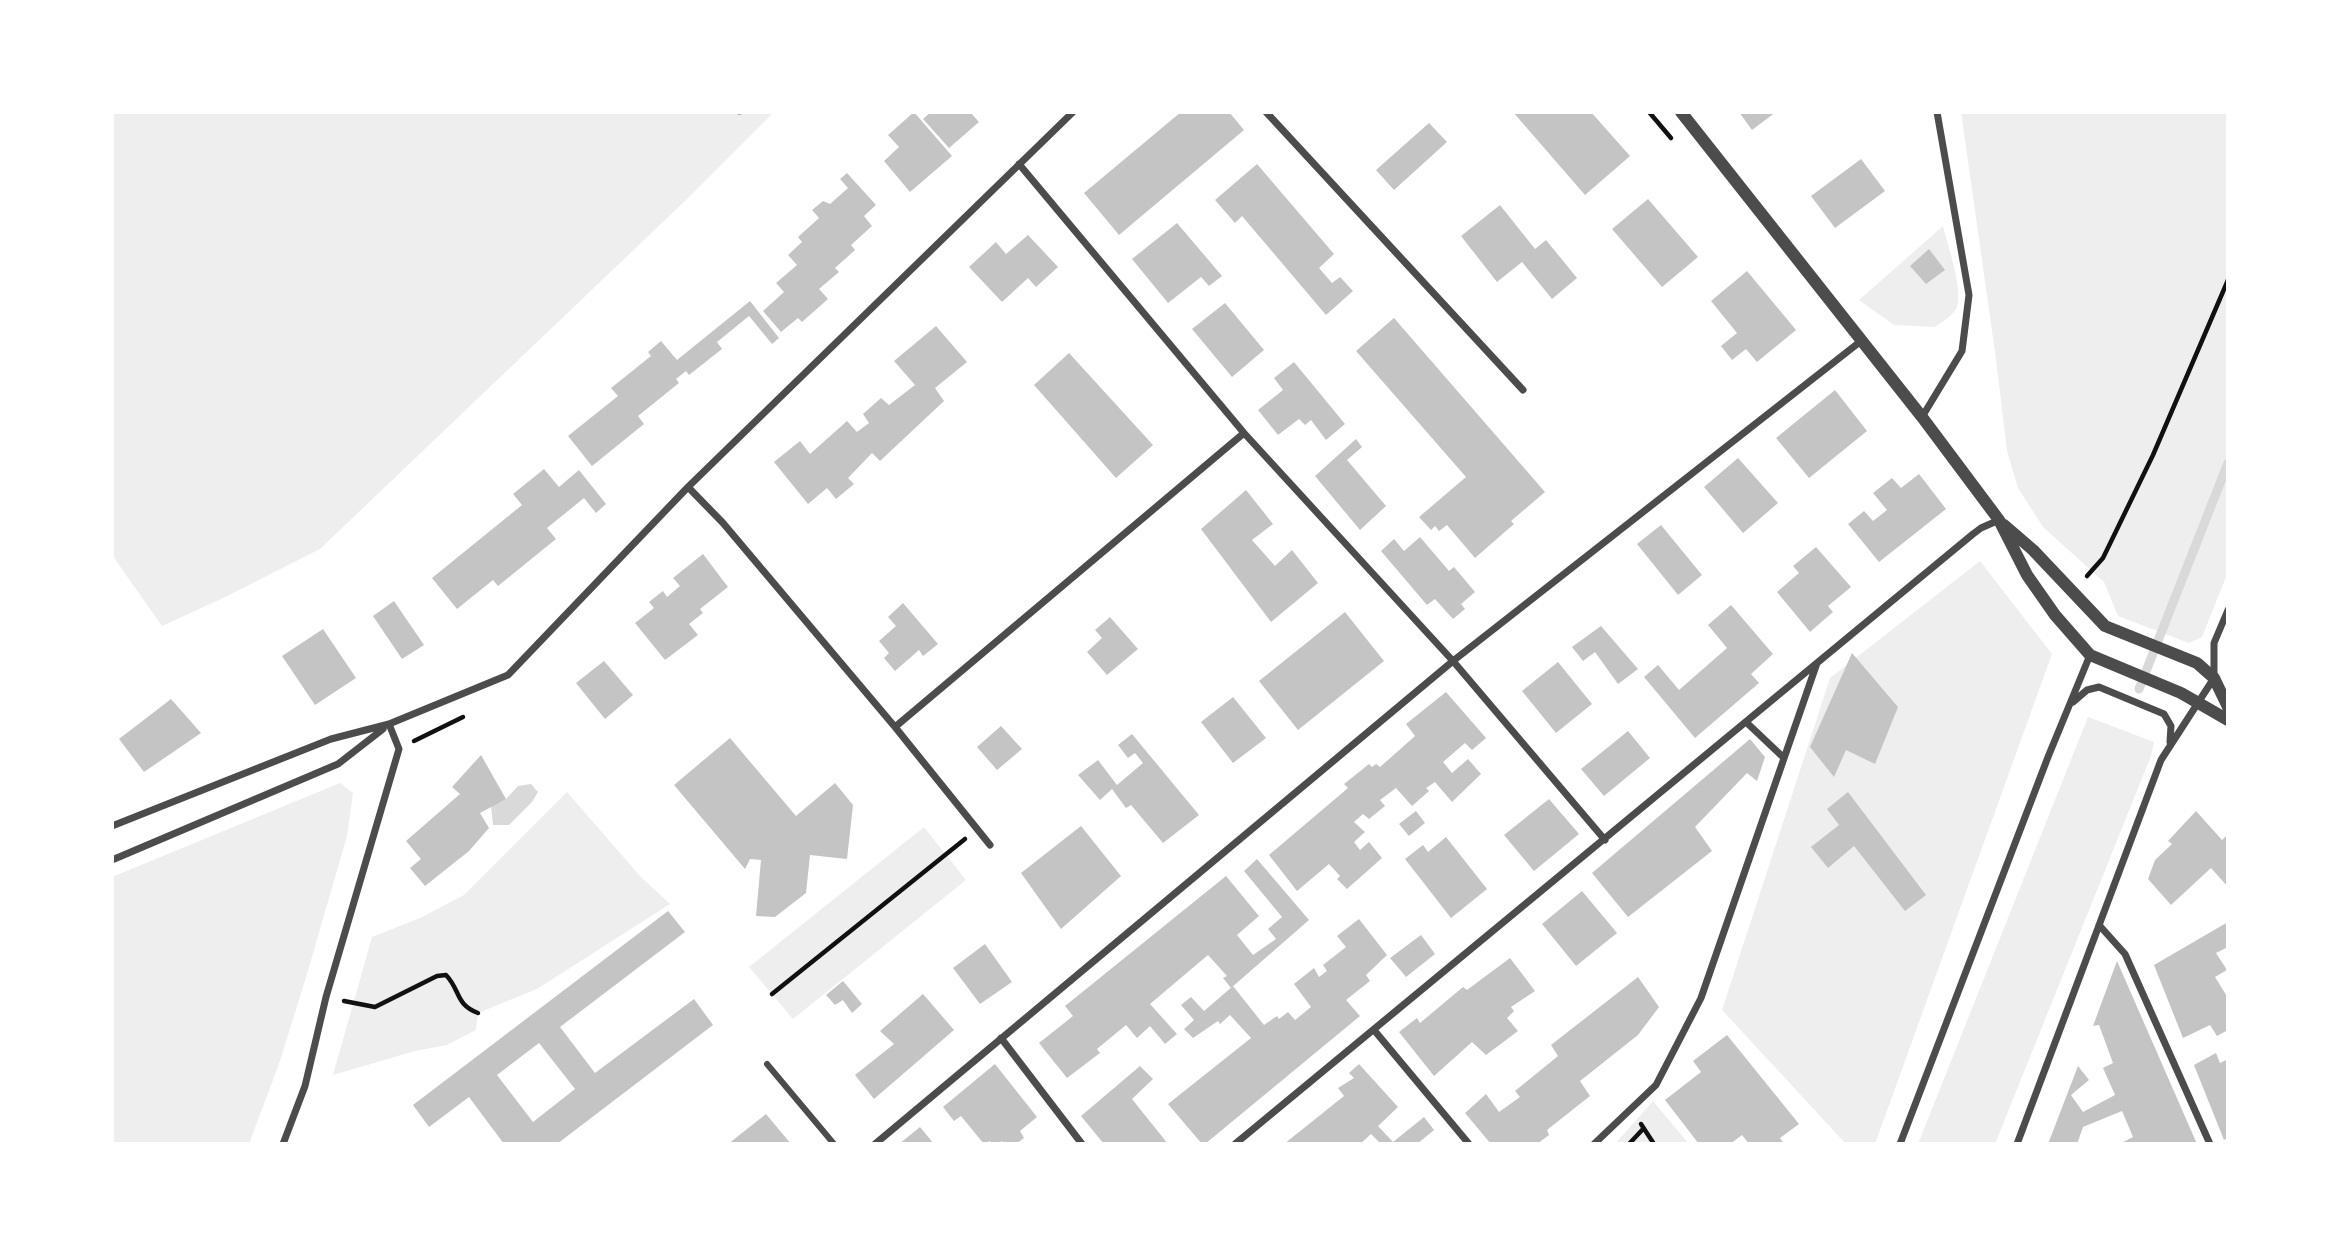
<!DOCTYPE html>
<style>
body{margin:0}
#map{position:relative;width:2340px;height:1256px;overflow:hidden;background:#fff;font-family:Poppins,sans-serif}
canvas{display:block}
.frame{position:absolute;inset:0;border:114px solid #fff;pointer-events:none}
</style>
<div id="map">
<canvas width="2340" height="1256"></canvas>
<div class="frame"></div>
</div>
<script>
const ctx = document.querySelector('canvas').getContext('2d');
ctx.lineJoin = 'round';
function fillPath(path, color) {
  ctx.fillStyle = color;
  ctx.fill(path, 'evenodd');
}
function strokePath(path, color, width, dash) {
  ctx.strokeStyle = color;
  ctx.lineWidth = width;
  ctx.lineCap = dash ? 'butt' : 'round';
  ctx.setLineDash(dash || []);
  ctx.stroke(path);
}
fillPath(new Path2D(`
 M112,112h662l-88,88 -366,349 -99,50 -59,27 -50,-71z
 M1961,112h267v460l-26,65 -13,6 -71,-27 -14,-34 -61,-55 -25,-39 -11,-37 -11,-92z
 M1943,226c4,17 22,68 13,83 -4,7 -14,13 -21,18l-41,-2 -35,-25z
 M1980,561l72,93 -177,490h-29l-124,-134 108,-332z
 M2088,717l66,25 -3,14 -156,388h-77z
 M340,783l13,10 -6,43 -40,138 -27,87 -31,83h-137v-267z
 M567,792l73,84 30,28 -133,85 -59,24 -2,17 -29,15 -32,6 -82,24 39,-138 48,-19 44,-23z
 M924,827l42,53 -173,139 -44,-52z
 M1653,1101l36,43h-74z`), '#eee');
fillPath(new Path2D(`
 M531,784l7,8 -6,10 -23,23h-16l-2,-19 15,-7 12,-13z`), '#d9d9d9');
strokePath(new Path2D(`
 M2139,689l89,-226`), '#d9d9d9', 9);
fillPath(new Path2D(`
 M914,112l38,44 -42,36 -26,-31 15,-14 -11,-12z
 M931,112h39l9,10 -30,26 -26,-29z
 M1181,112h48l15,18 -125,105 -35,-42z
 M1513,112h78l39,44 -45,39z
 M1739,112h37l-24,18z
 M1429,123l18,19 -53,48 -18,-20z
 M1861,159l24,32 -50,37 -24,-32z
 M1257,164l77,90 -15,14 13,15 8,-6 13,14 -27,24 -84,-99 -7,7 -20,-23z
 M847,173l29,32 -12,11 8,10 -21,19 4,5 -20,18 4,4 -20,17 9,10 -26,23 -4,-4 -17,14 -18,-21 21,-19 -8,-9 21,-18 -9,-10 14,-13 -4,-5 21,-19 -7,-8 11,-9 7,3 18,-16 -8,-9z
 M1648,199l50,58 -36,30 -50,-58z
 M1500,205l35,44 11,-9 31,38 -25,21 -30,-37 -25,20 -36,-46z
 M1177,223l45,53 -13,10 -8,-9 -33,26 -36,-44z
 M1028,235l30,32 -22,20 -8,-9 -26,24 -33,-35 27,-25 10,12z
 M1929,249l16,21 -19,14 -16,-18z
 M1747,271l49,59 -39,32 -11,-13 -14,11 -11,-14 16,-13 -26,-32z
 M750,301l29,37 -7,6 -23,-28 -32,26 5,7 -33,26 -3,-4 -10,8 3,4 -41,33 6,8 -52,42 -24,-30 50,-40 -7,-8 40,-32 -3,-4 13,-11 16,19z
 M1225,303l39,47 -32,27 -40,-48z
 M1394,318l151,174 -34,29 3,3 -39,34 -28,-33 -8,6 -4,-5 -4,4 -12,-13 47,-40 -110,-126z
 M936,326l31,36 -32,26 9,13 -64,60 -8,-8 -24,25 6,6 -18,15 -9,-11 -19,16 -34,-42 26,-21 10,13 37,-33 10,11 12,-9 -6,-9 18,-16 8,7 26,-20 -21,-24z
 M1069,353l84,92 -37,33 -82,-93z
 M1294,362l51,62 -19,16 -15,-20 -6,5 -6,-6 -21,16 -20,-25 25,-20 -9,-12z
 M1835,390l32,41 -58,47 -33,-40z
 M1356,439l6,8 -15,13 39,46 -26,24 -45,-54z
 M1738,458l40,45 -35,30 -39,-46z
 M544,469l15,18 20,-17 27,34 -10,9 -12,-15 -37,30 9,11 -58,47 -5,-6 -36,29 -25,-31 90,-73 -9,-11z
 M1919,474l27,35 -67,53 -31,-38 16,-13 9,10 14,-11 -14,-17 19,-15 9,10z
 M1246,490l27,34 -21,16 23,26 17,-16 26,33 -47,39 -70,-93z
 M1661,525l41,50 -24,20 -41,-51z
 M1420,537l29,34 5,-4 21,25 -14,12 4,5 -12,10 -18,-20 -8,6 -46,-54 13,-12 10,12z
 M1816,547l35,40 -23,19 5,6 -23,20 -33,-40 22,-19 -6,-7z
 M703,554l25,33 -28,22 3,4 -14,11 9,11 -33,25 -30,-37 19,-15 -5,-6 14,-11 4,6 13,-11 -7,-8z
 M394,601l30,44 -22,14 -29,-43z
 M903,603l35,41 -15,12 -4,-6 -24,21 -11,-13 5,-5 -10,-12 17,-15 -8,-9z
 M1731,605l42,49 -22,20 8,9 -64,55 -51,-61 14,-12 21,25 48,-42 -19,-23z
 M1345,612l39,49 -86,69 -39,-49z
 M1110,617l28,32 -31,26 -20,-23 15,-14 -7,-8z
 M1601,626l37,43 -20,15 -23,-32 -12,9 -11,-14z
 M323,629l33,49 -41,27 -33,-49z
 M1852,653l46,54 -23,57 -29,-14 -12,27 -24,-30z
 M604,661l29,34 -28,24 -29,-36z
 M1558,662l34,42 -36,29 -34,-42z
 M1446,692l40,46 -14,12 -7,-7 -22,19 9,11 16,-14 13,15 -29,28 -17,-20 -9,6 3,3 -17,15 -16,-18 -16,12 5,6 -16,13 -6,-5 -9,8 11,10 -11,10 6,8 9,-8 13,16 -35,31 -10,-10 3,-3 -11,-12 -32,27 -28,-36 79,-67 -4,-4 25,-20 3,3 4,-3 4,3 35,-31 -9,-12z
 M1233,697l33,41 -33,25 -32,-41z
 M171,699l30,34 -57,39 -25,-33z
 M1001,726l21,23 -25,21 -20,-23z
 M1628,731l22,27 -46,38 -23,-27z
 M1132,734l67,81 -36,28 -32,-38 -5,3 -14,-19 -12,11 -22,-25 20,-15 19,25 26,-22 -8,-10 -7,5 -10,-13z
 M730,738l66,78 39,-33 18,22 -6,54 -37,-4 -4,38 -31,24 -19,-1 5,-56 -11,-1 -5,10 -71,-84z
 M1750,739l15,18 -8,24 -10,-8 -52,54 17,24 -84,66 -36,-44z
 M481,755l25,44 -26,14 9,15 -20,23 -44,35 -15,-18 11,-9 -15,-18 54,-47 -8,-7z
 M1848,792l78,103 -21,16 -51,-65 -26,22 -17,-21 28,-22 -12,-16z
 M1549,799l30,35 -45,37 -30,-36z
 M1416,811l9,12 -16,13 -10,-12z
 M2196,811l26,29 6,-6v53l-17,-19 -40,37 -23,-26 7,-19 17,-16 -4,-3z
 M1081,826l40,50 -60,53 -40,-56z
 M1446,837l41,52 -36,29 -46,-59 18,-14 5,7z
 M1257,859l52,61 -78,68 -8,-10 4,-2 -19,-21 -58,49 27,30 -12,10 -15,-18 -13,12 -11,-13 -29,24 3,4 -33,25 -28,-35 34,-27 -8,-10 161,-130 33,40 -22,19 16,20 23,-16 -8,-10 14,-12 -38,-46z
 M1582,891l35,42 -41,33 -34,-42z
 M668,911l17,21 -125,95 35,46 99,-74 19,26 -156,119h-53l-35,-47 -40,30 -16,-22zM539,1043l36,46 -42,33 -36,-47z
 M1359,919l28,36 -21,20 4,6 -24,19 14,16 -155,128h-3l-34,-40 83,-66 -21,-23 -10,9 -2,-3 -25,17 -9,-9 10,-9 -13,-15 10,-8 13,14 29,-25 31,39 13,-9 2,3 9,-7 7,8 16,-13 -17,-23 20,-16 5,9 8,-6 -4,-6 23,-18 -9,-11z
 M2228,922v25l-12,6 11,17 -12,7 13,21v32l-11,6 -7,-11 -27,13 -29,-73z
 M1421,935l14,19 -29,23 -16,-19z
 M985,944l27,38 -32,22 -27,-36z
 M1510,958l25,33 -24,16 3,4 -7,7 11,13 -32,24 -14,-13 -38,34 -35,-44 18,-14 3,5 43,-36 4,3z
 M2117,961l80,183h-78l14,-7 -11,-26 -39,16 -6,17h-29l30,-78 11,14 -18,15 12,17 32,-17 -12,-27 10,-5 -14,-38 -6,1z
 M1638,977l21,30 -21,28 -58,46 10,15 -43,34 2,5 -12,9h-46l-26,-31 21,-19 13,18 21,-15 -5,-6 43,-35 -7,-11z
 M843,981l19,23 -10,9 -9,-13 -8,5 -9,-10z
 M923,994l31,36 -80,69 -19,-24 39,-31 -14,-13z
 M1727,1035l72,89 -19,14 4,6h-35l-7,-9 -12,9h-31l-34,-44 36,-28 -8,-11z
 M2216,1053l4,10 8,-4v79l-4,2 -30,-75z
 M995,1064l42,53 -17,14 4,7 -8,6h-12l-2,-3 -4,3h-6l-2,-3 -6,3 -23,-28 -7,5 -11,-14z
 M1359,1064l39,43 -20,19 15,16 31,-25 10,13 -17,14h-36l-10,-10 -11,10h-76l60,-48 -6,-8 16,-10 -5,-5z
 M1140,1066l13,13 -21,20 36,45h-64l-23,-28z
 M766,1114l25,30h-63z
 M920,1127l14,17h-35z`), '#c4c4c4');
strokePath(new Path2D(`
 M738,112h3
 M1649,112l22,26
 M2087,576l16,-18 50,-103 75,-175
 M414,741l49,-24
 M772,994l193,-155
 M344,1001l31,6 62,-31 9,-1c15,16 9,29 32,38
 M1641,1124l13,20
 M1629,1144l14,-15`), '#111', 4.5);
strokePath(new Path2D(`
 M767,1064l67,80`), '#4c4c4c', 6);
strokePath(new Path2D(`
 M1266,112l257,278
 M1019,164l225,269 209,228 152,179
 M1922,417l40,-66 7,-56 -32,-183
 M688,487l35,36 172,204 95,118
 M2073,702l14,-12 12,-3 65,27 7,12 -1,16
 M1746,722l38,36
 M895,727l349,-294
 M112,826l219,-87 58,-15 119,-49 180,-188 385,-375
 M112,860l226,-96 45,-35
 M2099,925l26,29 85,190
 M1374,1030l95,114
 M1001,1038l81,106
 M283,1144l22,-58 21,-89 73,-248 -10,-25
 M875,1144l578,-483 408,-320
 M1235,1144l738,-610 8,-6 18,-8
 M1594,1144l62,-59 45,-87 116,-335
 M1900,1144l148,-387 42,-102
 M2017,1144l144,-384 53,-82v-35l14,-33`), '#4c4c4c', 7);
strokePath(new Path2D(`
 M1681,112l241,305 77,103 28,55 28,40 35,40 91,38 47,27
 M2004,525l29,25 72,76 92,37 17,15 14,29`), '#4c4c4c', 12);
</script>
